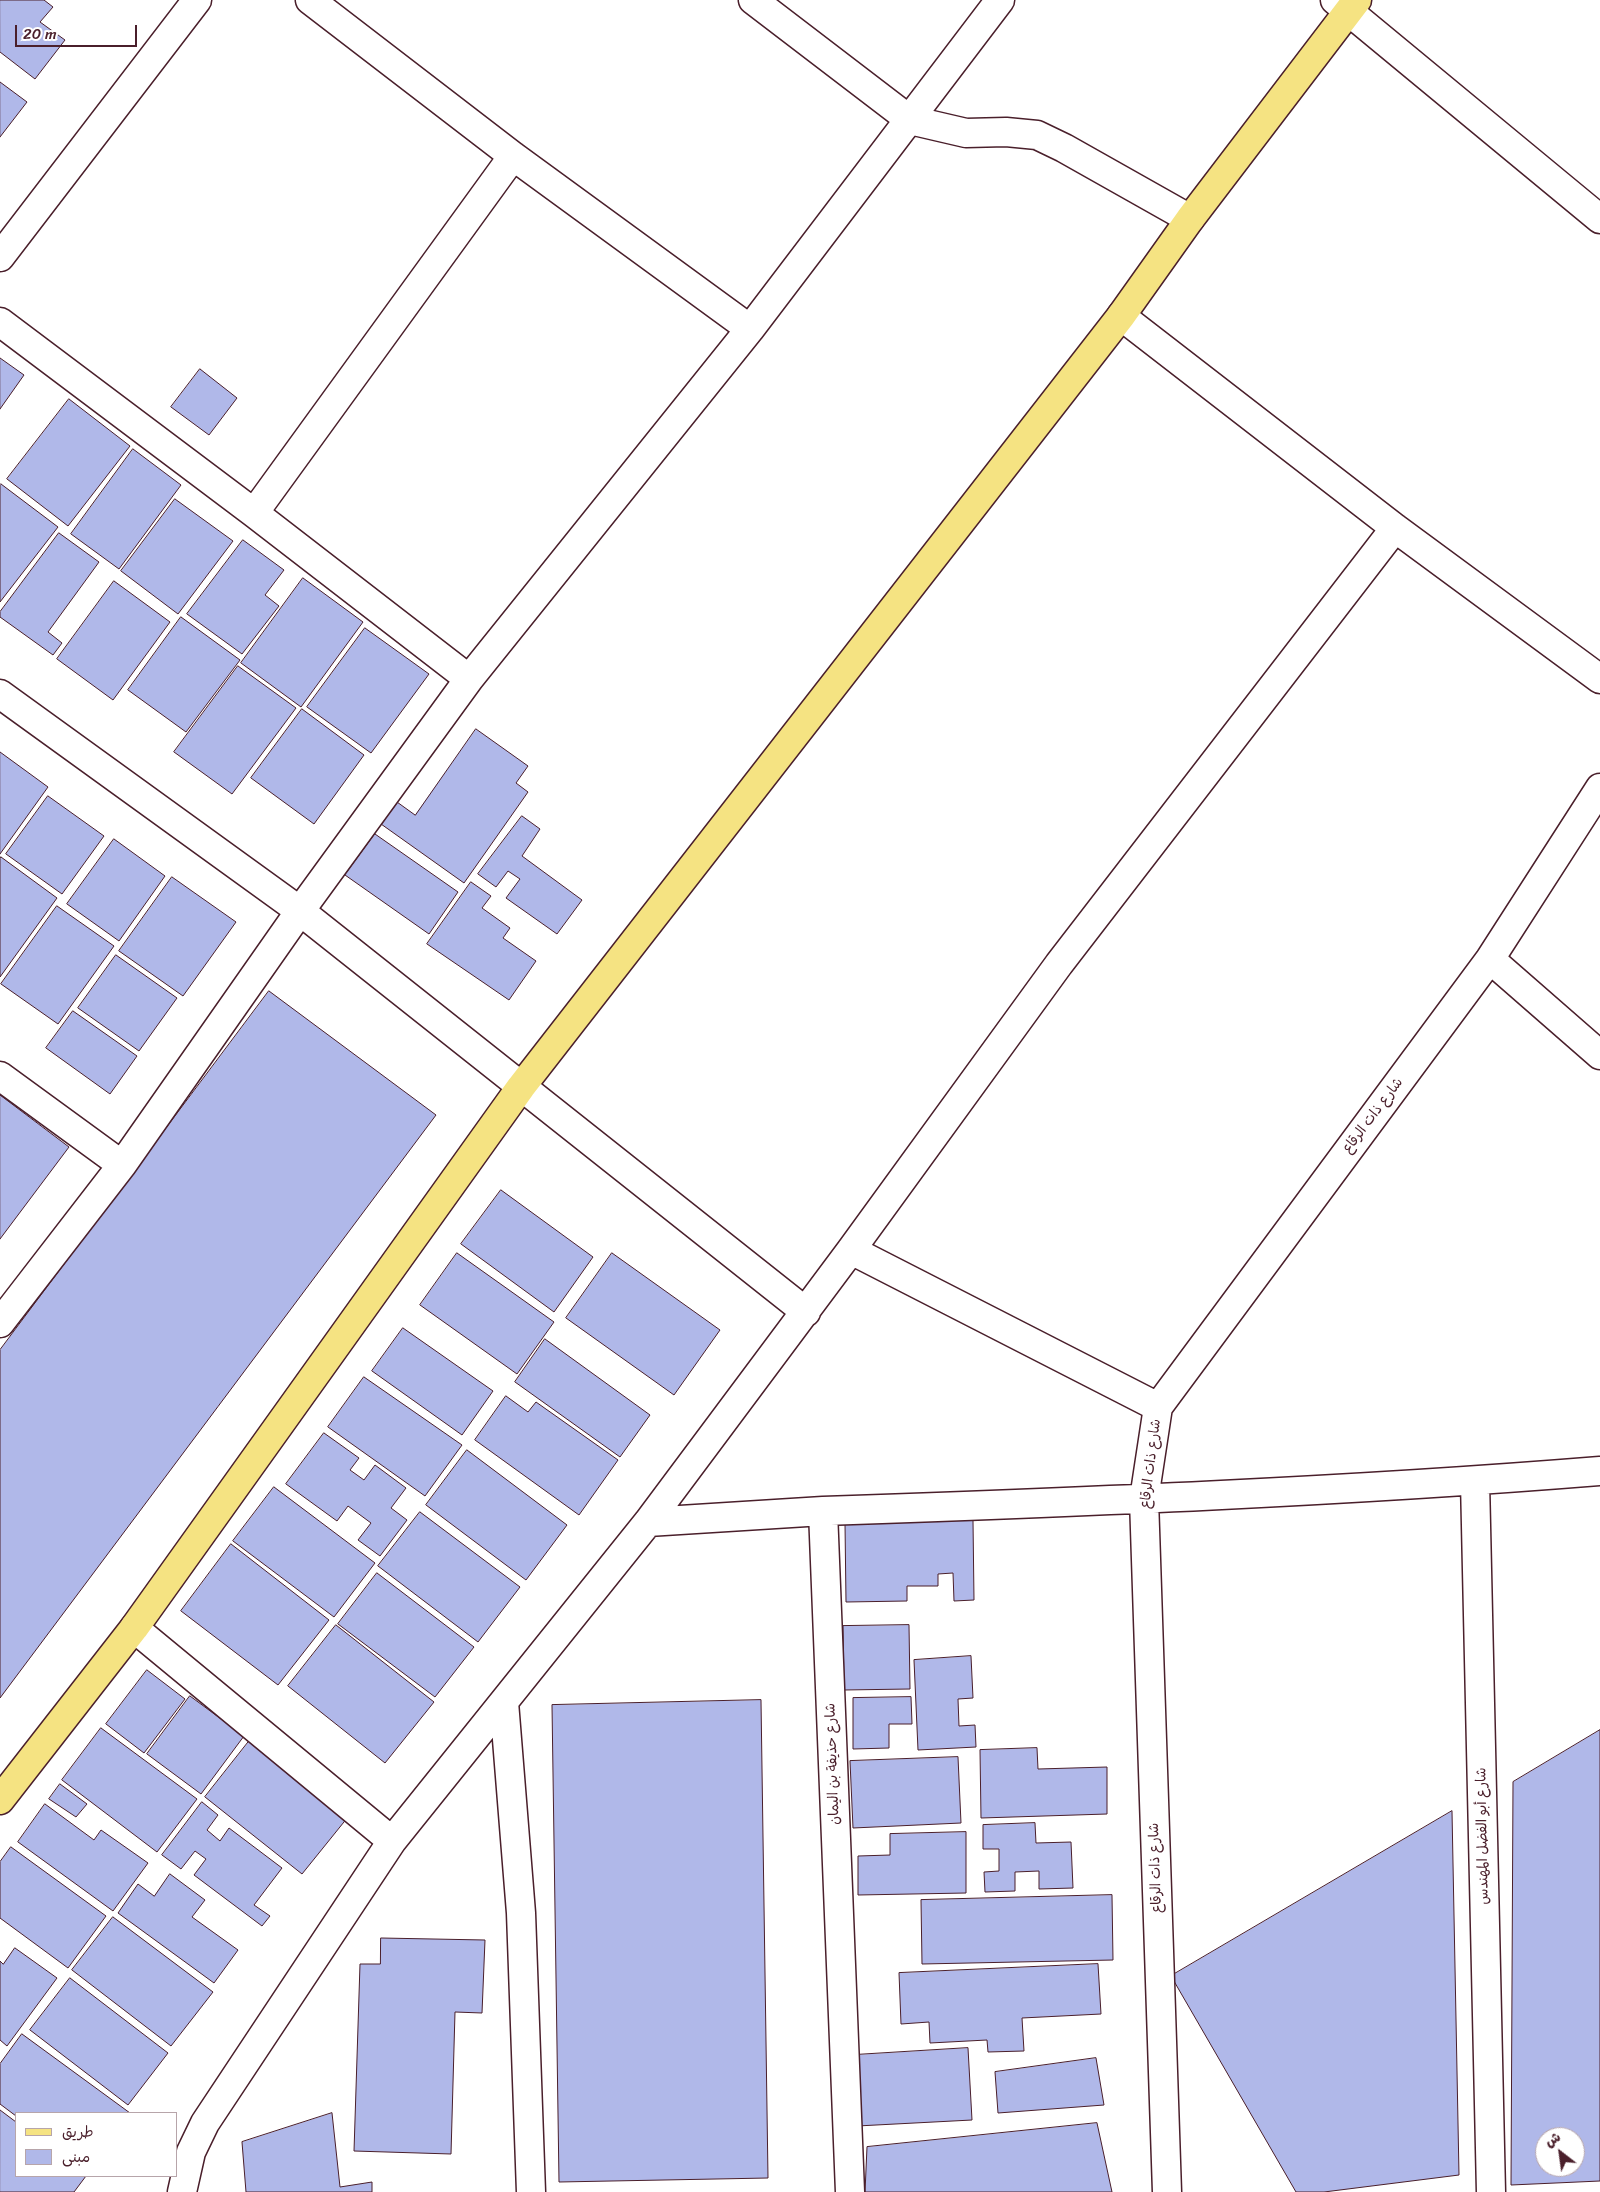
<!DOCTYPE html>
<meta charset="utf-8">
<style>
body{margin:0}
#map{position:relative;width:1600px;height:2192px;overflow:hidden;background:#fff;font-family:Sriracha,"Playpen Sans Arabic",sans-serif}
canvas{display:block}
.legend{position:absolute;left:15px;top:2112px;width:162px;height:65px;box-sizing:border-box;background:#fff;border:1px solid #b7a5aa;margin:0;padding:6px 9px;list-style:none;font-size:15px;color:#4a1f2b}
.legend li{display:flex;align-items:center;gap:10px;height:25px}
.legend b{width:25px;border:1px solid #b7a5aa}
.north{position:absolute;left:1535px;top:2127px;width:50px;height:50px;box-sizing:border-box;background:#fff;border:1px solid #b7a5aa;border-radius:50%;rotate:330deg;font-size:14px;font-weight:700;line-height:20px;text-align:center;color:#4a1f2b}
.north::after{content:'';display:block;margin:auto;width:18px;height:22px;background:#4a1f2b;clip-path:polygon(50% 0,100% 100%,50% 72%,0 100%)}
.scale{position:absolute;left:15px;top:25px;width:122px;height:22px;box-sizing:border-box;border:2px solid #4a1f2b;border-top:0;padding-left:6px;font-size:15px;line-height:18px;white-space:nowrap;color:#4a1f2b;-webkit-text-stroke:4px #fff;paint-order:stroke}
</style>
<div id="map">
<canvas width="1600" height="2192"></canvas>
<ul class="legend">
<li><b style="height:6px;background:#f5e382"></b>طريق</li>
<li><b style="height:14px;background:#b0b8e9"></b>مبنى</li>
</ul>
<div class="north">ش</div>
<div class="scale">20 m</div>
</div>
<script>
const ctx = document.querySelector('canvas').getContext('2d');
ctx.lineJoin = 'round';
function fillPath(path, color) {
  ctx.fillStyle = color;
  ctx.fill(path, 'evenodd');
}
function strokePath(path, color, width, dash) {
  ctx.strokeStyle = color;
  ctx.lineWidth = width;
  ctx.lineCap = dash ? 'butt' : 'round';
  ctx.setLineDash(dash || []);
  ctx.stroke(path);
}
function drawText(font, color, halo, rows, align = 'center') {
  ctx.font = font + ' Sriracha,"Playpen Sans Arabic",sans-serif';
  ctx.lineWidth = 5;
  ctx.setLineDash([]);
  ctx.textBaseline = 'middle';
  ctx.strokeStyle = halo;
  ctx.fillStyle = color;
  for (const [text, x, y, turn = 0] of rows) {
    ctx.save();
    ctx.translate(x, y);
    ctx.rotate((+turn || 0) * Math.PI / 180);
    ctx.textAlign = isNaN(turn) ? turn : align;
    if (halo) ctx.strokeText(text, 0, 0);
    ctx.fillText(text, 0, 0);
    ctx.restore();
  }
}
const building = new Path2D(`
 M0,0h44l9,7 -13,15 25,18 -30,39 -35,-27z
 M0,82l27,20 -27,35z
 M0,358l24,17 -24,34z
 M200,369l37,29 -28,37 -38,-28z
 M69,399l61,47 -62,80 -61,-47z
 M133,449l48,36 -62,84 -48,-35z
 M1,484l57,43 -58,75v-117z
 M175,499l58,42 -55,73 -57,-43z
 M59,533l40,29 -51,70 14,11 -9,12 -53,-38v-5z
 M243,540l41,30 -19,25 14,11 -37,48 -55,-40z
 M303,578l60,44 -62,85 -60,-44z
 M114,581l56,41 -57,78 -56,-41z
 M181,617l59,43 -54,72 -58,-42z
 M365,628l64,46 -58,79 -64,-46z
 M238,666l58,42 -64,86 -58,-42z
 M302,709l62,46 -50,69 -63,-46z
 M476,729l52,37 -12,17 12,9 -64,91 -83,-59 16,-22 18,13z
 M0,752l48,35 -48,67z
 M48,796l56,40 -42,58 -56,-40z
 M522,816l18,13 -18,27 60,44 -25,34 -51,-36 14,-19 -12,-8 -12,16 -18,-13z
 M375,834l83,58 -29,42 -84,-59z
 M114,839l51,37 -46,65 -52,-37z
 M1,857l56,41 -57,79v-118z
 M172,877l64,45 -53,74 -64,-45z
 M471,882l20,14 -9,12 28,20 -7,10 33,23 -27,39 -82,-56z
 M57,906l57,40 -56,78 -57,-40z
 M116,955l61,43 -38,53 -61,-43z
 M269,991l167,124 -436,583v-348z
 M73,1011l64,45 -27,38 -64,-46z
 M0,1095l69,52 -69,92z
 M501,1190l92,67 -39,55 -93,-68z
 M457,1253l97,69 -37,52 -97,-69z
 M612,1253l108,77 -46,65 -108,-77z
 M403,1328l90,63 -31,44 -90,-64z
 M545,1339l105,76 -30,42 -105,-75z
 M364,1377l98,68 -37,51 -97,-69z
 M506,1396l22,16 8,-10 82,58 -39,55 -104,-75z
 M324,1433l35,25 -9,12 14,10 11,-15 31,23 -15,20 16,12 -27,36 -22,-16 13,-17 -23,-17 -11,15 -51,-37z
 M467,1450l100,75 -41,55 -100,-75z
 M274,1487l101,76 -41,54 -101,-76z
 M420,1512l100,75 -42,55 -100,-76z
 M973,1520l1,80 -20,1 -1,-28 -15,1v12h-31v15l-61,1 -1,-79z
 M231,1544l98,76 -51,65 -97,-74z
 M377,1573l97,74 -39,50 -97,-73z
 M336,1625l98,77 -49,61 -97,-77z
 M909,1625l1,64 -66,1 -1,-64z
 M971,1656l2,42 -15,1 1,27 16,-1 1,22 -58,3 -4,-90z
 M147,1670l38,29 -41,54 -38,-29z
 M190,1696l54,40 -43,58 -54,-40z
 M911,1697l1,27h-23v24l-36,1v-51z
 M761,1700l7,478 -209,4 -7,-477z
 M101,1728l96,71 -40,53 -95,-72z
 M1600,1730v451l-89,4 2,-403zM1545,2137h30v30h-30z
 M250,1740l98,77 -46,57 -97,-77z
 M1037,1748l1,21 69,-2v47l-126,4 -1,-68z
 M958,1757l3,66 -108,5 -3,-67z
 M60,1784l27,20 -11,13 -27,-18z
 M202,1802l16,13 -11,15 13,11 9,-13 53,40 -28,37 16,11 -8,10 -68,-51 12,-16 -11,-8 -14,18 -19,-14z
 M45,1804l49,36 7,-10 47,33 -35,48 -95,-69z
 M1452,1811l7,364 -135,17h-28l-125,-216z
 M1035,1823l1,20 35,-1 2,46 -34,1v-18l-24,1v19l-30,1 -1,-20 15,-1v-22h-16v-24z
 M966,1832v61l-108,2v-39l32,-1v-21z
 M11,1847l95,69 -38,52 -68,-50v-56z
 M170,1874l35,26 -13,17 46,33 -24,33 -96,-70 20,-29 16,12z
 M1112,1895l1,65 -191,4 -1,-64z
 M113,1917l100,75 -42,54 -99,-76z
 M381,1938l104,2 -3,73 -27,-1 -4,142 -97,-3 6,-187h20z
 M15,1948l42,30 -50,68 -7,-6v-79l3,3z
 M1098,1964l3,50 -79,4 2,33 -36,1 -1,-12 -57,3 -1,-21 -28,2 -2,-51z
 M70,1978l98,75 -40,52 -98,-75z
 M22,2034l108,79h-114v3l-16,-12v-40z
 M968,2048l4,72 -115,6 -3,-71z
 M1096,2058l8,47 -106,8 -3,-41z
 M0,2110l16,12v54h70l-12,16h-74z
 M332,2113l8,74 32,-5v10h-126l-4,-50z
 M1097,2123l15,69h-247l2,-45z`);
fillPath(building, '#b0b8e9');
strokePath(building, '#4a1f2b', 1);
const minor = new Path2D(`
 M310,0l203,156 237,173
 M753,0l157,120 56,13 40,-1 31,3 27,13 126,71
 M1335,0l265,219
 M0,257l197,-257
 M1121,316l274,212 205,151
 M0,322l254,191 215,166
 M254,513l259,-357
 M0,694l300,217 506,401
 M1490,959l110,96
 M0,1076l122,89
 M851,1250l307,157
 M0,1323l122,-158 178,-254 169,-232 281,-350 250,-329
 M1475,1481l16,711
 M823,1511c259,-9 518,-19 777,-40
 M648,1522l175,-11 27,681
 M134,1628l258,213
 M504,1702l17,211 10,279
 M182,2192l9,-40 14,-29 187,-282 256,-319 203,-272 208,-286 336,-436
 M1167,2192l-23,-693 14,-92 332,-448 110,-171`);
const major = new Path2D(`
 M0,1800l134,-172 387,-541 600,-771 69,-97 167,-219`);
strokePath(minor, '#4a1f2b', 31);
strokePath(major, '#4a1f2b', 31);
strokePath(minor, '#fff', 28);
strokePath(major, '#f5e382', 28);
drawText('14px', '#4a1f2b', '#fff', [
 ["شارع ذات الرقاع",1373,1116,-53],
 ["شارع ذات الرقاع",1151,1464,-83],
 ["شارع حذيفة بن اليمان",833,1764,-92],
 ["شارع أبو الفضل المهندس",1483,1836,-91],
 ["شارع ذات الرقاع",1156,1868,-92]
]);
</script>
